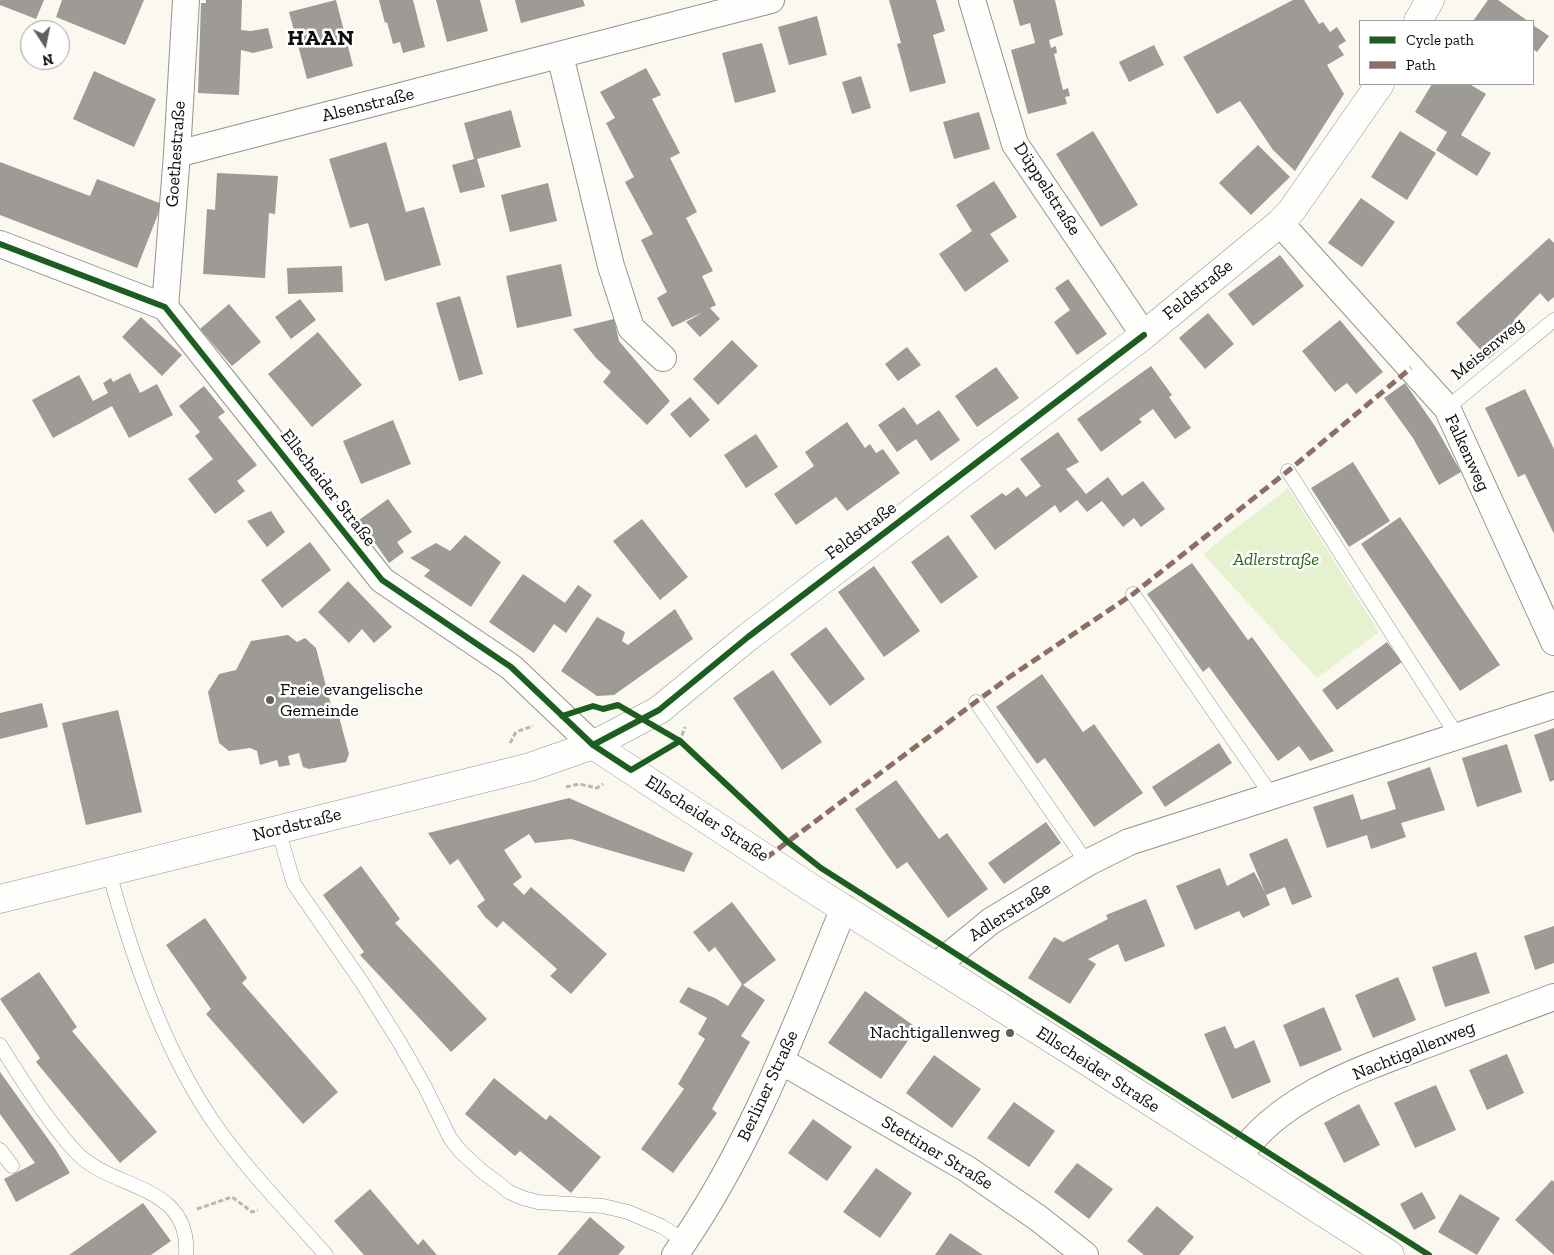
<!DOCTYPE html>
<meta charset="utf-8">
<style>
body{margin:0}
#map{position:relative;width:1554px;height:1255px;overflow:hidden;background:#fbf8f0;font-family:"Zilla Slab",serif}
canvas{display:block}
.legend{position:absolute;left:1359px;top:20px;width:175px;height:65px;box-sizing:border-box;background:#fff;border:1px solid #9e9e9e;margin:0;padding:6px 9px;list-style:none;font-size:15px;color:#0d0d0d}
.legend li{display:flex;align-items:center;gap:10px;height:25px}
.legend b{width:25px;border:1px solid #9e9e9e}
.north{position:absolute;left:20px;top:20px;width:50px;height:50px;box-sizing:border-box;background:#fff;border:1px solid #9e9e9e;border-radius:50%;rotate:169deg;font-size:14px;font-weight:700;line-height:20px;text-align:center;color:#0d0d0d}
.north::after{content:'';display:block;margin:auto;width:18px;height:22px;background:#605f5c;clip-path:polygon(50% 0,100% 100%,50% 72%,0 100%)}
</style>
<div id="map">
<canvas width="1554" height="1255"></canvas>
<ul class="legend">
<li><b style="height:6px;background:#1b5e20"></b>Cycle path</li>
<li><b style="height:6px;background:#8d6e63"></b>Path</li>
</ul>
<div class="north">N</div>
</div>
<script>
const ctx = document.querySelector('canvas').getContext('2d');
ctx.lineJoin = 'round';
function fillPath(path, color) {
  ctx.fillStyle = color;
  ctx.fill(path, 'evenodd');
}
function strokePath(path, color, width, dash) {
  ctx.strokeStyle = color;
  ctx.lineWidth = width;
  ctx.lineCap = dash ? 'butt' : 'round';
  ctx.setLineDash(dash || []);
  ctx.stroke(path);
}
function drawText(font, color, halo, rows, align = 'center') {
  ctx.font = font + ' "Zilla Slab",serif';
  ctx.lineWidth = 5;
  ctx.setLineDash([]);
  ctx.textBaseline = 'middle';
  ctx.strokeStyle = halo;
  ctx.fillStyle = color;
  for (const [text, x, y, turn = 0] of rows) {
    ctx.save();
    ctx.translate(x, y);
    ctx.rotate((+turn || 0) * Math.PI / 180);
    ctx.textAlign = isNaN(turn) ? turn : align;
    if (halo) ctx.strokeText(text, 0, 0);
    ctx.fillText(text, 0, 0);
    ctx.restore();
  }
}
fillPath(new Path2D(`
 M1288,488l91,144 -62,46 -114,-124z`), '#e5f1cf');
fillPath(new Path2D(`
 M0,0h44l-8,19 -36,-14z
 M62,0h82l-19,45 -69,-28z
 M206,0h36l-1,30 10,1 17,-3 5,20 -20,5 -12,-3 -2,45 -41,-2 3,-90h5z
 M336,0l17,66 -46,13 -18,-67z
 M379,0h34l12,47 -22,6 -3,-11 -7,2 -6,-22 -2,1z
 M436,0h44l8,31 -41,11z
 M515,0h68l2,6 -64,17z
 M889,0h47l9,31 -12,4 13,48 -36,9 -13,-48 4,-1z
 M1013,0h42l8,35 -14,5 2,8 5,-2 1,7 -3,1 9,36 5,-2 2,8 -5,1 2,7 -39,10 -17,-64 24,-7 -5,-20 -10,3z
 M1293,0h11l15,24 4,-2 7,10 7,-5 9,14 -8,5 6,9 -17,10 17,29 -49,77 -22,-21 -33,-49 -23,13 -34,-57z
 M1488,0h10l30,21h-55z
 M817,16l10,39 -38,10 -11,-38z
 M1533,25l16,11 -12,16 -4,-3z
 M762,43l14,49 -41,11 -13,-50z
 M1154,45l10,20 -35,17 -10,-20z
 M646,68l15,27 -9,4 28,54 -10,5 27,54 -11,6 27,53 -11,5 14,29 -6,3 10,11 -20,18 -14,-15 17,-10 -31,15 -15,-29 10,-6 -26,-52 12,-6 -28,-52 9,-5 -28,-54 9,-5 -15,-26z
 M94,71l62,28 -22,48 -61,-28z
 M861,76l10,32 -19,6 -10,-32z
 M1432,84h40l-1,1 15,9 -25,41 30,18 -14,23 -41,-26 11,-18 -32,-20z
 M511,110l10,37 -44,12 8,28 -25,6 -8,-28 22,-6 -10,-36z
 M979,112l11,37 -36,10 -11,-37z
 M1093,131l45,74 -37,22 -45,-73z
 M1400,131l36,22 -29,47 -36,-23z
 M386,142l20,70 18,-5 17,58 -56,16 -17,-58 -18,5 -21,-69z
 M1258,145l32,32 -39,38 -32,-32z
 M0,162l90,34 7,-17 65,25 -25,64 -137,-53z
 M217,173l61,3 -3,38 -6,-1 -4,65 -62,-4 4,-65 8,1z
 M994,181l23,36 -27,17 19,27 -44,31 -26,-38 33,-23 -16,-26z
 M548,183l9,38 -47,11 -9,-37z
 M1361,198l34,24 -33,45 -34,-24z
 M1549,238l5,5v54l-6,5 -8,-9 -26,27 8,9 -33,30 -33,-36z
 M1280,255l24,31 -51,40 -25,-32z
 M561,264l11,52 -55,12 -11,-52z
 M342,266l1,26 -55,2 -1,-26z
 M1068,279l39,55 -30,21 -23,-33 16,-12 -15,-22z
 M460,296l23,78 -24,7 -23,-78z
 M300,299l16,21 -25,19 -16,-22z
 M229,304l32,38 -29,24 -32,-37z
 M1208,313l26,31 -29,25 -26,-31z
 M141,317l41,38 -20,21 -40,-39z
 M614,319l5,22 51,60 -23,24 -44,-43 8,-10 -15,-14 -23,-29z
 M1340,320l43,52 -27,22 -9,-11 -12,9 -33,-41z
 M318,332l44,53 -50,42 -44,-53z
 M732,340l26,26 -40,39 -25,-26z
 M907,347l14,18 -23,16 -13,-17z
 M1151,366l21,29 -3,2 22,31 -16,11 -22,-30 -14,10 3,3 -41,30 -24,-33z
 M996,367l23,31 -42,29 -22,-31z
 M130,373l10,20 17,-9 16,31 -44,23 -17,-32 -59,32 -21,-38 47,-25 14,26 15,-8 -5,-10 8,-5 2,4z
 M1405,383l30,43 26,46 -22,13 -26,-47 -29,-40z
 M204,386l21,26 -7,5 39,48 -20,16 8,10 -30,23 -27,-35 25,-20 -18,-23 5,-4 -21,-26z
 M1525,389l29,60v85l-29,-60 -7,3 -33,-69z
 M690,397l20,23 -20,18 -20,-24z
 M904,407l13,18 22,-15 21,30 -29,21 -15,-22 -19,13 -19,-27z
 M393,420l18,44 -50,20 -18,-43z
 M847,422l18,26 5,-4 6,9 7,-4 17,24 -53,38 -11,-14 -40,28 -22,-31 40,-28 -9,-14z
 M1058,432l21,30 -13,7 20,25 22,-17 14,19 21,-15 22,28 -24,18 -7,-9 -11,9 -21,-26 -15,11 -10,-12 -17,13 -5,-8 -60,45 -25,-34 32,-23 4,3 12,-9 8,10 15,-11 -21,-27z
 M756,434l22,33 -32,21 -22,-33z
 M1353,462l37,59 -41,26 -38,-59z
 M388,499l24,33 -15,10 7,10 -15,11 -30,-43z
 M271,511l14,21 -18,15 -20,-26z
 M1400,517l100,148 -40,26 -99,-147z
 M642,519l46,58 -28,23 -47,-59z
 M465,535l36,27 -30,45 -47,-31 6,-6 -20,-12 26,-15 14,8z
 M948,535l30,42 -37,27 -30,-42z
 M310,542l21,28 -49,38 -21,-28z
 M1192,563l56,77 4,-3 82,114 -24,10 -11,-15 -21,15 -69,-94 -6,5 -56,-78z
 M874,566l46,65 -36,26 -46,-65z
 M523,574l42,29 13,-18 14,10 -26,38 -12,-9 -20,29 -45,-31z
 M348,581l44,46 -18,16 -12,-14 -13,14 -31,-31z
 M675,609l18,30 -79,56 -17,1 -36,-25 36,-54 28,15 -3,9 6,4z
 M826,627l39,52 -35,27 -40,-52z
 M288,635l9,7 8,-4 11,10 16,61 6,4 11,41 -3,8 -37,7 -6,-2 -4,-14 -11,3 2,9 -11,2 -2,-7 -17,5 -3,-14 -7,-3 -21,3 -10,-8 -11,-51 11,-18 17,-4 15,-29z
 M1387,642l15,20 -65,48 -15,-20z
 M773,670l49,72 -40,28 -49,-72z
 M1042,674l41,58 11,-8 49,69 -49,34 -49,-69 -8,6 -41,-57z
 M42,703l6,24 -48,12v-26z
 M118,710l24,102 -56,13 -24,-102z
 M1554,728v52l-4,2 -16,-47z
 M1219,743l13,20 -67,44 -13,-20z
 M1507,744l15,48 -45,15 -15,-49z
 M1430,767l15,43 -44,13 5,14 -35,12 -4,-14 -40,13 -14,-41 40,-13 8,26 35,-11 -9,-27z
 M896,780l43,59 8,-6 41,56 -40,29 -41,-56 -10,7 -42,-60z
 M569,798l124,55 -9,19 -113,-33 -36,4 -6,-9 -25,16 18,27 -9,7 11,11 7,-8 76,67 -36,40 -21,-18 7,-7 -54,-48 -6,7 -12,-11 -8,-11 8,-6 -27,-41 -8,6 -22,-32z
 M1046,822l15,21 -57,41 -16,-21z
 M1287,838l25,59 -20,8 -7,-18 -19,8 4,10 -27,13 -4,-7 -44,19 -19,-44 44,-18 7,18 27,-14 11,20 -16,-38z
 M361,866l39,53 -5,4 92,96 -36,33 -91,-97 4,-3 -41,-57z
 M1146,899l19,47 -40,16 -7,-18 -30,15 8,5 -26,40 -42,-26 26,-41 9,5 45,-23 -2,-4z
 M732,902l44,58 -33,25 22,15 -24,36 9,6 -38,67 5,4 -44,60 -32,-24 43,-60 -6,-5 27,-45 -7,-5 9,-16 -28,-16 9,-15 27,11 13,8 14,-22 -27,-37 -6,5 -16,-20z
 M205,918l42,60 -5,5 96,109 -35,32 -97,-110 5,-5 -45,-64z
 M1554,926v37l-19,7 -11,-34z
 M1476,952l14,41 -45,14 -13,-40z
 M39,972l38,55 -5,4 85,101 -37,31 -84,-101 4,-4 -40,-59z
 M1398,977l18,43 -43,18 -18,-43z
 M865,991l52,37 -36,51 -53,-36z
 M1324,1007l18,43 -42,17 -17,-42z
 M1225,1026l10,23 19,-9 17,42 -39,17 -28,-65z
 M1507,1054l17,39 -37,17 -18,-40z
 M934,1055l47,34 -29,39 -46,-35z
 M0,1072l56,78 14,23 -54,29 -12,-23 31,-16 -35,-49z
 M494,1078l52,42 4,-5 51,42 -30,36 -51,-42 -5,5 -50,-42z
 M1436,1085l20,45 -41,18 -21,-45z
 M1014,1102l41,29 -26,36 -42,-29z
 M1359,1104l21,41 -36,18 -20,-40z
 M813,1119l39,28 -25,34 -39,-28z
 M1077,1163l36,26 -24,30 -35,-27z
 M876,1168l36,25 -32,45 -37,-26z
 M1552,1180l2,2v73l-39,-35z
 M370,1189l48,56 5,-6 14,16h-73l-30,-34z
 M1422,1192l14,26 -22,12 -14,-26z
 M1460,1194l40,24 -23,37 -39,-23z
 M143,1203l28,38 -20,14h-82z
 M1157,1206l37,31 -15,18h-35l-17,-14z
 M590,1217l35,30 -7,8h-61z
 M950,1233l33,22h-48z`), '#9e9a96');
const service = new Path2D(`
 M1447,408l107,-88
 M1288,471l170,266
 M1133,594l139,202
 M976,702l111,161
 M278,829l16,55 69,100 37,59 25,44 25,51 10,13 23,21 15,11 11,9 14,6 15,4 65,4 25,6 33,14 24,15
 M109,872c24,88 57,184 110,258 32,44 71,84 107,125
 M0,1045c23,36 46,74 75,106 36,40 116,31 111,104
 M0,1150l12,16`);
const minor = new Path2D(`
 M972,0l43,144 129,191
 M560,55l51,211 20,62 32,30
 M177,154l594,-154
 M1280,223l167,185 107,234
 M0,244l165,63 217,273 129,87 82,78
 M165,307l12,-153 9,-154
 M936,966l55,-45 96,-58 42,-21 425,-137
 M781,1061l186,108 71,49 47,37
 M1238,1158c42,-63 127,-90 195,-116 41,-15 81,-30 121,-45
 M675,1255c75,-106 120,-228 169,-347`);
const tertiary = new Path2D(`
 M1418,21l12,-21
 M593,745l218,143 260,163 319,204
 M0,899l530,-132 63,-22 66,-35 89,-73 396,-302 136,-112 12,-13 88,-126`);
strokePath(service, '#94938f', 15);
strokePath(minor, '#94938f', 28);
strokePath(tertiary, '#94938f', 29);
strokePath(new Path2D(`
 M510,743l6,-11 17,-6
 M659,753l21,-12 5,-14
 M566,787l13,-3 18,4 6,-4
 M197,1209l35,-12 20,15 6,-2`), '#b8b7b6', 3, [5, 2.5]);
strokePath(service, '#fefefd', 14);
strokePath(minor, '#fefefd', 26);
strokePath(tertiary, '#fefefd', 28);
strokePath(new Path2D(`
 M766,858l242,-180 125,-84 155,-123 123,-103`), '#8d6e63', 5, [10, 5]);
strokePath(new Path2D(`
 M0,244l165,63 217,273 129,87 82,78 38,25 49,-29
 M562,716l31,-10 10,3 15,-4 62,36 108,101 33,26 608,387
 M593,745l66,-35 89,-73 396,-302`), '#1b5e20', 6);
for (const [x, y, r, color] of [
 [270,700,5,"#605f5c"],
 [1010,1033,5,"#605f5c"]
]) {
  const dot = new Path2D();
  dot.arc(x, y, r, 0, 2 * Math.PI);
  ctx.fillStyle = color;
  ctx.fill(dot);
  strokePath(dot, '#fff', 2);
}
drawText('18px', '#0d0d0d', '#fff', [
 ["Alsenstraße",368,105,-14],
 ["Goethestraße",176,154,-86],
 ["Düppelstraße",1047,189,57],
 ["Feldstraße",1198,290,-39],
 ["Meisenweg",1488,349,-39],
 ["Falkenweg",1467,453,65],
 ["Ellscheider Straße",328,488,52],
 ["Feldstraße",861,531,-37],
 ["Ellscheider Straße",707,819,33],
 ["Nordstraße",297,825,-14],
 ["Adlerstraße",1010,912,-33],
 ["Nachtigallenweg",1414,1051,-22],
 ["Ellscheider Straße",1098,1070,33],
 ["Berliner Straße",768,1086,-65],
 ["Stettiner Straße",937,1153,31]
]);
drawText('italic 18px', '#2d6819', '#fff', [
 ["Adlerstraße",1276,560]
]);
drawText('18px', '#0d0d0d', '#fff', [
 ["Freie evangelische",280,690],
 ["Gemeinde",280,711],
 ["Nachtigallenweg",1000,1033,"right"]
], 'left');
ctx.letterSpacing = '1px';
drawText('bold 22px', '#0d0d0d', '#fff', [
 ["HAAN",321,39]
]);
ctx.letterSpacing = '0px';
</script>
